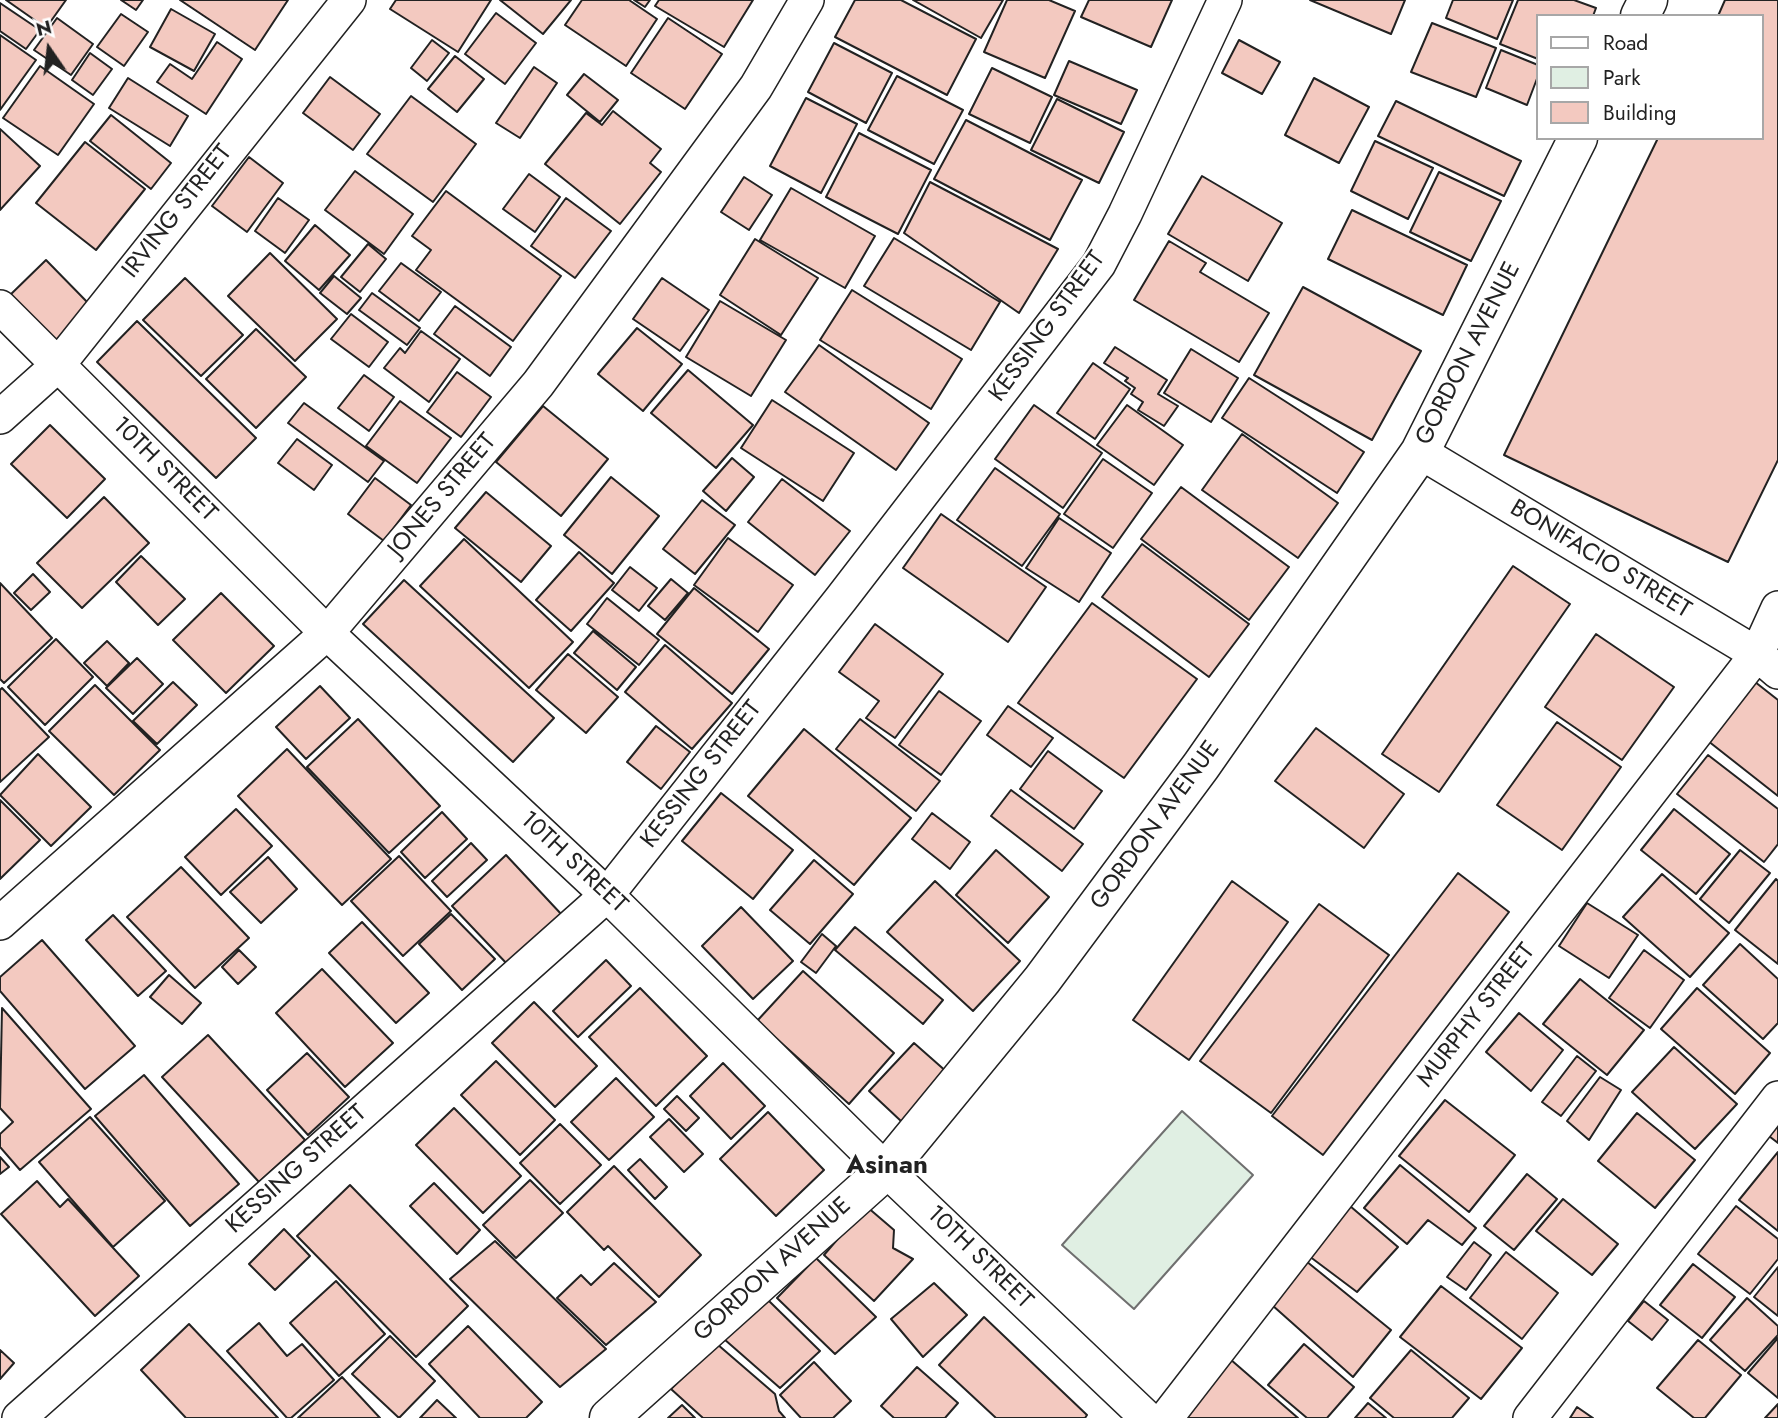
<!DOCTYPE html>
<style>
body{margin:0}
#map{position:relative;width:1778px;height:1418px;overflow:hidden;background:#fff;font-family:Jost,sans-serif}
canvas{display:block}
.legend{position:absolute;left:1536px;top:14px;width:228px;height:126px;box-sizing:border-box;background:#fff;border:2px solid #a7a7a7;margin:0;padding:9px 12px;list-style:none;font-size:21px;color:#222}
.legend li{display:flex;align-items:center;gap:14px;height:35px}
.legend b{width:35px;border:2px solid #a7a7a7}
.north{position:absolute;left:14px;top:14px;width:70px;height:70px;-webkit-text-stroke:5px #fff;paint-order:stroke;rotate:346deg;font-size:19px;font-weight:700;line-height:28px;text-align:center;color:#222}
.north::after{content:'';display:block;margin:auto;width:24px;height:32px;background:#222;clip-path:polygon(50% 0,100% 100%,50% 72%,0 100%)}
</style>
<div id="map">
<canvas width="1778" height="1418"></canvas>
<ul class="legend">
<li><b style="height:9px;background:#fff"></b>Road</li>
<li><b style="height:19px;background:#e0efe3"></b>Park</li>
<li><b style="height:19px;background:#f3c9c0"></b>Building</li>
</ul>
<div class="north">N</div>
</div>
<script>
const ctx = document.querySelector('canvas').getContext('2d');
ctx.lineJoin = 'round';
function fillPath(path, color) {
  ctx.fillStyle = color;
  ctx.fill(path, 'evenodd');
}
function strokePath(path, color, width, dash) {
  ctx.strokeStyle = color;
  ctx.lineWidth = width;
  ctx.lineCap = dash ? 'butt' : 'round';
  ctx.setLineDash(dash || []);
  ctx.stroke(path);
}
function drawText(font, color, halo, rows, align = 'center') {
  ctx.font = font + ' Jost,sans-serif';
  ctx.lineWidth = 5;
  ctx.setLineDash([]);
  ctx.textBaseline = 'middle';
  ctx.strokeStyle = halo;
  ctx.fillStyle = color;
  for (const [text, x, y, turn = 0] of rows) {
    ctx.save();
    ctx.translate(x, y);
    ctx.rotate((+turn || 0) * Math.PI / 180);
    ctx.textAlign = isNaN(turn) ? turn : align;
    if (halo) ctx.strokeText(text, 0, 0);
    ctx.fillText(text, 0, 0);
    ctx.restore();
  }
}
const green = new Path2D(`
 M1182,1111l71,64 -119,134 -72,-64z`);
fillPath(green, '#e0efe3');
strokePath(green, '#6f6f6f', 2);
const building = new Path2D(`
 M6,0h60l-20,28z
 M121,0h22l-7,10z
 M180,0h108l-33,50z
 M396,0h95l-33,52 -68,-43z
 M500,0h71l-28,34z
 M582,0h47l28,19 -31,47 -61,-41z
 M634,0h16l-5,7z
 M659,0h94l-29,47 -69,-41z
 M855,0h46l75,39 -29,56 -112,-58z
 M913,0h90l-22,38z
 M1007,0h42l26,11 -30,67 -61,-26z
 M1089,0h83l-21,47 -70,-30z
 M1310,0h95l-14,34z
 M1453,0h60l-16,39 -51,-21z
 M1518,0h56l22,8 -3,8h-55v43l-38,-15z
 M1725,0h53v460l-50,102 -224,-107 154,-317h104v-122h-44z
 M0,3l40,27 -14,19 -26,-18z
 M171,9l44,25 -21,37 -44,-24z
 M496,13l40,30 -31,41 -40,-30z
 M121,14l27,18 -24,34 -27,-19z
 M57,18l36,26 -22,31 -37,-25z
 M668,18l54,36 -37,55 -54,-36z
 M1432,23l64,25 -20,49 -65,-25z
 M0,35l36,25 -36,50z
 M432,40l17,13 -22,28 -16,-13z
 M1239,40l41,22 -18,32 -40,-21z
 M217,42l25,17 -36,55 -49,-32 13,-18 22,15z
 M834,43l58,30 -26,50 -58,-31z
 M1501,50l37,15v11l-11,29 -41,-17z
 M90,53l22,16 -19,26 -21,-15z
 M455,56l29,23 -27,33 -29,-23z
 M1069,61l68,29 -16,34 -67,-29z
 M40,66l54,38 -36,51 -55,-37z
 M534,67l23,16 -37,55 -24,-15z
 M992,68l60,29 -22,46 -61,-29z
 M584,74l34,26 -18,22 -33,-27z
 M897,76l66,34 -29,54 -66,-34z
 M330,77l50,37 -27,36 -50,-37z
 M128,78l60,38 -18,30 -61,-38z
 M1314,78l55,29 -30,56 -54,-28z
 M411,96l65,48 -43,58 -66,-48z
 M806,98l51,26 -36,69 -51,-27z
 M1057,99l67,33 -25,51 -68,-33z
 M1396,101l125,60 -17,35 -126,-60z
 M613,111l48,38 -11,14 11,9 -41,52 -75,-60 41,-51 16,12z
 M111,115l60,48 -20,26 -61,-48z
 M966,120l116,60 -32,60 -116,-61z
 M0,129l40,37 -40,44z
 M859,133l72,37 -33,64 -72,-37z
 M1375,141l58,27 -25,51 -57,-28z
 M85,142l60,47 -49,61 -60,-47z
 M249,157l34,26 -36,49 -35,-26z
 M355,171l58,43 -29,40 -59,-44z
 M1439,172l62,29 -30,60 -61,-29z
 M529,174l31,23 -25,35 -32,-23z
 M1202,176l80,47 -34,58 -80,-47z
 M744,177l28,18 -23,35 -28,-18z
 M930,182l128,67 -39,64 -115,-80z
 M791,188l84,48 -30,52 -85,-48z
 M446,191l115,85 -48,65 -97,-71 15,-20 -19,-14z
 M278,198l31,22 -24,33 -30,-22z
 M566,198l45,33 -36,47 -44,-32z
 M1352,210l115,55 -24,50 -115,-56z
 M315,225l35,30 -31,35 -34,-29z
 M894,238l106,64 -29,48 -107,-64z
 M755,239l63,39 -37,57 -61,-40z
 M1169,241l37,22 -6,9 69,41 -30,49 -105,-62z
 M368,244l18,15 -26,33 -19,-15z
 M270,253l67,66 -42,42 -67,-65z
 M46,260l45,46 -38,37 -45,-46z
 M401,263l40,29 -22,29 -40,-30z
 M334,276l27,22 -14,16 -27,-21z
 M185,278l58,57 -42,41 -58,-56z
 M662,278l47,32 -29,41 -47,-32z
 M1303,287l118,64 -49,89 -118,-65z
 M852,290l110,69 -31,50 -111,-69z
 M372,293l48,35 -13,17 -48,-35z
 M720,301l66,39 -35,56 -65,-39z
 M455,306l56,41 -21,29 -56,-42z
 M351,314l37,28 -19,25 -38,-28z
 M137,321l119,117 -40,40 -119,-116z
 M637,328l45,36 -39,47 -45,-37z
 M256,329l50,48 -50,51 -50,-49z
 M421,331l39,28 -31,43 -45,-34 16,-20 5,5z
 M819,345l110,78 -33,47 -111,-78z
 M1115,347l52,33 -9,14 20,12 -14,20 -26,-16 5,-8 -12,-8 4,-6 -10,-7 3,-3 -24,-15z
 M1191,349l47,29 -27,44 -47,-29z
 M1093,363l37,26 -35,50 -38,-26z
 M688,370l65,55 -37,43 -65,-55z
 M457,372l34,25 -30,40 -34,-25z
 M364,375l30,22 -25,34 -31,-23z
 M1249,378l115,74 -27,41 -115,-75z
 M772,400l82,53 -31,48 -82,-53z
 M400,401l51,37 -34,45 -51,-37z
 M304,403l80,58 -16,21 -80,-59z
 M1034,405l68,48 -39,55 -68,-49z
 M1127,405l56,40 -29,40 -57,-40z
 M543,406l65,53 -47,57 -65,-54z
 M50,425l55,54 -38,39 -56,-54z
 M1242,434l96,69 -40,55 -96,-68z
 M297,439l35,26 -18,25 -36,-27z
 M732,458l22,19 -28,34 -23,-20z
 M1103,459l49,34 -39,55 -49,-34z
 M995,468l65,46 -38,52 -65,-46z
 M611,477l48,39 -47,58 -48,-39z
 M375,478l36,27 -27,36 -36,-27z
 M782,479l68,52 -35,44 -67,-53z
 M1181,487l108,80 -40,53 -108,-81z
 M486,492l65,54 -30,36 -66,-54z
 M104,497l45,46 -67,65 -45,-45z
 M702,500l33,25 -40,49 -32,-25z
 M941,514l105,73 -38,55 -105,-74z
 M1059,518l52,35 -32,49 -53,-34z
 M728,538l65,47 -35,47 -64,-47z
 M464,539l109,103 -44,46 -109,-102z
 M1142,544l107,80 -40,53 -107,-80z
 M579,552l35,31 -43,48 -35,-31z
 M141,556l44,43 -27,26 -42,-43z
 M1513,566l57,38 -131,188 -57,-38z
 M630,567l27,21 -18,23 -27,-21z
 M33,574l17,18 -19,18 -17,-17z
 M671,579l17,14 -23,27 -17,-14z
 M404,580l150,138 -41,44 -150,-138z
 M0,583l52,55 -48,45 -4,-4z
 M694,588l75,61 -37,45 -75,-60z
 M221,593l53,53 -48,47 -53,-53z
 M607,598l52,42 -20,25 -52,-41z
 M1092,603l105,76 -73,99 -106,-75z
 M875,624l68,50 -48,64 -29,-20 13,-17 -40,-29z
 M593,631l43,36 -19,23 -43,-37z
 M1596,634l78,53 -52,73 -77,-53z
 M56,639l37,38 -48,48 -37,-38z
 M107,641l22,22 -22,23 -23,-23z
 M665,645l67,58 -40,46 -67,-57z
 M568,654l50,43 -32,36 -50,-43z
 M137,658l26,26 -30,30 -27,-26z
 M1750,678l28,22v96l-75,-59z
 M173,682l24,23 -40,39 -24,-23z
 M95,685l65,65 -46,45 -65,-64z
 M320,686l30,32 -44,41 -30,-32z
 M2,688l47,49 -49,45v-92z
 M939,691l42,30 -40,54 -42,-30z
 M1008,706l45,32 -22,29 -44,-32z
 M358,719l82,87 -51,47 -82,-86z
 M860,719l80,62 -24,30 -80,-62z
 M1557,722l64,45 -59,83 -65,-45z
 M656,726l34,26 -29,37 -34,-27z
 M1316,728l88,66 -40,54 -89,-67z
 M804,729l107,89 -57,67 -106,-89z
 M287,749l104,110 -49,46 -104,-109z
 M1048,751l54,40 -28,38 -54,-40z
 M38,754l53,53 -40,39 -51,-51z
 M1708,755l70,54v35l-14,18 -87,-68z
 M1011,790l72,54 -21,27 -71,-55z
 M721,793l72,57 -40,49 -71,-58z
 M0,800l40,40 -40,39z
 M236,809l36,37 -51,49 -36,-38z
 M1674,809l56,45 -34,40 -55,-44z
 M442,812l25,27 -42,39 -24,-26z
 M932,813l38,29 -20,27 -38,-30z
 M471,843l16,17 -40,37 -15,-16z
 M996,850l53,47 -41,46 -52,-48z
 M1740,850l30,23 -41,50 -29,-24z
 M506,855l56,60 -54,50 -56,-59z
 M399,856l52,55 -48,45 -52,-55z
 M268,857l29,32 -36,34 -31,-31z
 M814,860l39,34 -43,50 -40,-34z
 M181,867l68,71 -54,50 -68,-71z
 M1458,873l51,39 -186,243 -51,-39z
 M1662,874l67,59 -39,44 -67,-60z
 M1776,879l2,2v83l-43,-34z
 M935,881l85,80 -47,50 -86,-79z
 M1232,881l56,41 -99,138 -56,-40z
 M1587,903l51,32 -29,43 -50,-32z
 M1319,904l70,51 -118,158 -71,-52z
 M741,907l52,54 -40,38 -51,-53z
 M451,914l44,45 -33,31 -43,-46z
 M113,915l53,56 -28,25 -52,-56z
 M362,922l67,71 -33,30 -67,-70z
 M855,927l88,73 -20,24 -88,-74z
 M822,934l14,12 -20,27 -15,-11z
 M42,940l93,106 -50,43 -85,-98v-14z
 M1740,944l38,35v44l-15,16 -60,-54z
 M239,950l17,17 -18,17 -16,-17z
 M1644,950l40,30 -34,48 -41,-30z
 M606,960l25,26 -53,51 -25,-26z
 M322,969l71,74 -48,44 -69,-74z
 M803,971l91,82 -45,51 -92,-83z
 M169,975l32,28 -19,21 -32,-27z
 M1580,979l64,51 -37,45 -64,-51z
 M640,988l67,68 -51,50 -67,-69z
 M1697,988l73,65 -35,41 -74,-65z
 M534,1002l63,64 -42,41 -63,-64z
 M2,1008l89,101 -71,61 -20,-23v-13l13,-12 -13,-14z
 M1519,1013l44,37 -32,41 -45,-39z
 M208,1035l97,105 -46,42 -97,-105z
 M914,1043l34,30 -46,49 -33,-31z
 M1674,1047l63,57 -42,45 -63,-57z
 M307,1053l42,44 -41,38 -41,-45z
 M1577,1056l19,15 -35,45 -19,-14z
 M496,1061l59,59 -35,35 -59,-60z
 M723,1063l42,43 -34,33 -41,-43z
 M144,1075l95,109 -49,42 -95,-110z
 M1600,1077l21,13 -32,50 -22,-19z
 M616,1078l38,39 -45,43 -38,-38z
 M677,1096l22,22 -13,13 -22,-22z
 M1445,1100l70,55 -46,57 -70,-56z
 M454,1108l67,68 -38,37 -67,-68z
 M768,1112l56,58 -48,46 -56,-57z
 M1637,1113l58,47 -40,48 -57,-47z
 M90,1117l75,84 -52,46 -74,-85z
 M1778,1117v26l-13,-10z
 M669,1119l34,35 -19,18 -34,-35z
 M560,1124l41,41 -41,39 -40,-41z
 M1778,1152v79l-39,-31z
 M0,1157l9,10 -9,7z
 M640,1159l27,28 -12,12 -27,-29z
 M1400,1165l76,63 -14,17 -34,-25 -21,24 -43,-36z
 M614,1166l87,89 -42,42 -51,-51 -4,4 -37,-38z
 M1527,1174l30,25 -43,51 -30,-24z
 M530,1180l33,33 -47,45 -33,-33z
 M37,1181l23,26 8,-8 71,77 -44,40 -94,-102z
 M434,1183l46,47 -23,24 -47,-48z
 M350,1185l118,121 -52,51 -119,-121z
 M1563,1199l55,45 -26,31 -56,-44z
 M866,1206l28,24 -1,18 20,11 -39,42 -50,-46z
 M1350,1206l48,41 -41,45 -48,-36z
 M1736,1206l42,33v20l-28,35 -52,-40z
 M284,1229l26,27 -35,34 -26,-26z
 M495,1241l111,108 -46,38 -110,-108z
 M1474,1242l17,13 -25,35 -19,-13z
 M1506,1252l52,41 -36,46 -52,-41z
 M816,1258l60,59 -41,37 -58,-56z
 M1306,1261l85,69 -38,47 -81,-72z
 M614,1263l42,39 -50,43 -49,-47 24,-23 10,10z
 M1693,1264l42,33 -33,41 -42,-33z
 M1778,1267v49l-24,-19z
 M336,1281l49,53 -46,42 -49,-53z
 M934,1283l33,32 -44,42 -32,-38z
 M1441,1286l81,62 -41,51 -81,-62z
 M1747,1298l31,28v9l-33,36 -35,-31z
 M768,1300l52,51 -40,37 -56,-49z
 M1644,1301l24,19 -16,20 -24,-19z
 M984,1317l103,98 -2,3h-89l-57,-53z
 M259,1323l28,33 15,-12 32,36 -43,38h-4l-60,-67z
 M189,1324l89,94h-92l-45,-48z
 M468,1326l74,76 -16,16h-46l-51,-54z
 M390,1336l45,45 -36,37 -47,-44z
 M1778,1338v60l-30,-25z
 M1698,1340l43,35 -36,43h-11l-37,-30z
 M717,1344l58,50 4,17 6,7h-82l-32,-29z
 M1304,1344l50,43 -27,31h-20l-39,-33z
 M0,1350l14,13 -14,16z
 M1411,1350l58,48 -17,20h-58l-24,-20z
 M1230,1359l68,59h-117z
 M814,1362l37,39 -18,17h-32l-21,-23z
 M917,1367l41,36 -13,15h-51l-13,-12z
 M342,1377l38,41h-82z
 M437,1400l19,18h-36z
 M1368,1403l18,15h-31z
 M1778,1404v14h-13z
 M682,1405l13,13h-27z
 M1577,1407l16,11h-23z`);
fillPath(building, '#f3c9c0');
strokePath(building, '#222', 2);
const street = new Path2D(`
 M0,307l327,326 280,262 279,275 261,248
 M0,417l58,-52 291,-365
 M1420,452l337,202 21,18
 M0,923l327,-290 211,-249 218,-297 51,-87
 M19,1418l588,-523 234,-296 258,-335 26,-50 100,-214
 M1166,1418l591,-764 21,-46
 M1530,1418l248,-320`);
const secondary = new Path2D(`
 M1640,16l8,-16
 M609,1418l277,-248 156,-190 159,-214 219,-314 158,-314`);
strokePath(street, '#222', 36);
strokePath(secondary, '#222', 41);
strokePath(street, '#fff', 33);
strokePath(secondary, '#fff', 38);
drawText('24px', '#222', '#fff', [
 ["IRVING STREET",178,212,-52],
 ["KESSING STREET",1048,327,-54],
 ["GORDON AVENUE",1469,354,-63],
 ["10TH STREET",164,470,45],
 ["JONES STREET",443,496,-50],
 ["BONIFACIO STREET",1600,560,31],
 ["KESSING STREET",702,775,-52],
 ["GORDON AVENUE",1156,826,-54],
 ["10TH STREET",573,863,43],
 ["MURPHY STREET",1477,1016,-52],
 ["KESSING STREET",297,1170,-42],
 ["10TH STREET",979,1258,44],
 ["GORDON AVENUE",773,1270,-42]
]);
drawText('bold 26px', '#222', '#fff', [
 ["Asinan",887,1167]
]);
</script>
